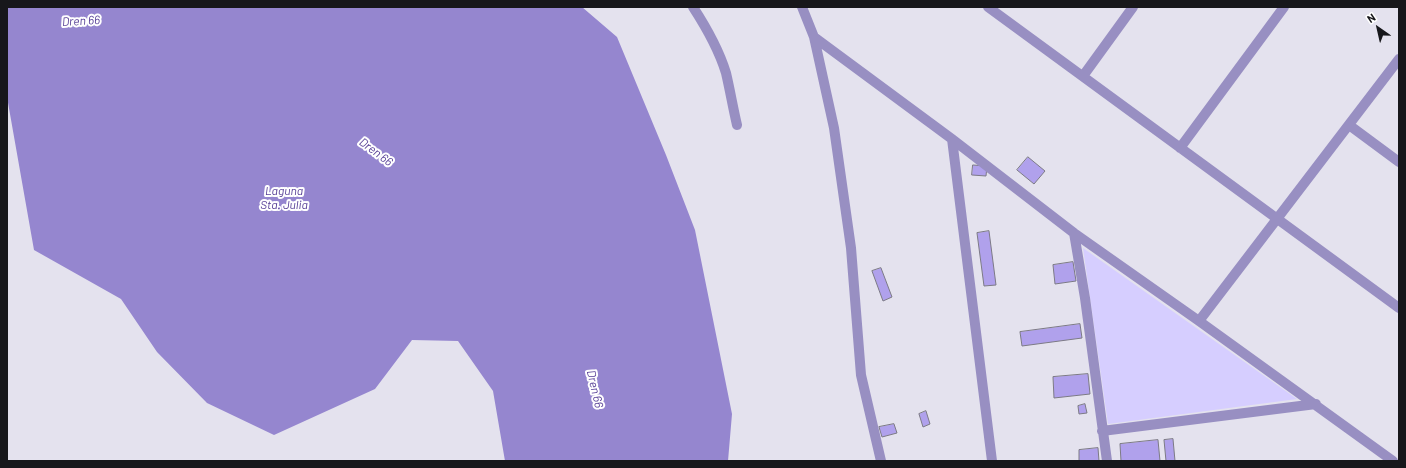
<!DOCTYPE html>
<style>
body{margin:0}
#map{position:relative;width:1406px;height:468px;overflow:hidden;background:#e4e2ee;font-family:Barlow,sans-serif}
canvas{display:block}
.frame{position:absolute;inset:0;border:8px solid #17171b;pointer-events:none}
.north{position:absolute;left:1358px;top:8px;width:40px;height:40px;-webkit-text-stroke:3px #fff;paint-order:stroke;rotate:326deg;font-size:11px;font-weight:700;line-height:16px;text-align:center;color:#17171b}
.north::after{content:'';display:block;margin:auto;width:14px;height:18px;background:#17171b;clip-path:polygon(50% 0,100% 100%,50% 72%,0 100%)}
</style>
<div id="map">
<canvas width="1406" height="468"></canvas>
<div class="frame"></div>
<div class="north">N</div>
</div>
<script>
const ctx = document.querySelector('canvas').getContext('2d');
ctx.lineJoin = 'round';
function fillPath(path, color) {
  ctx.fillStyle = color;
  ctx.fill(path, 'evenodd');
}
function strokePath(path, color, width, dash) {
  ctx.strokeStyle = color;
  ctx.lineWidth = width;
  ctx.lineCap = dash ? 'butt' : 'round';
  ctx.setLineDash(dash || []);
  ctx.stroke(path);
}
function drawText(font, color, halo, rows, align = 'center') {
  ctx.font = font + ' Barlow,sans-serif';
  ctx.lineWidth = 4;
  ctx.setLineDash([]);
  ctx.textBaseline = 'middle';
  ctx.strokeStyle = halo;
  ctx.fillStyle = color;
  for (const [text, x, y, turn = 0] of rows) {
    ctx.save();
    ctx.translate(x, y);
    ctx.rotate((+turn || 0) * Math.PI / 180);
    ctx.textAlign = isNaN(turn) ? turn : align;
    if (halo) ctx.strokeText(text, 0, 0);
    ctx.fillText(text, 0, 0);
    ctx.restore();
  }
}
fillPath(new Path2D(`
 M1083,248l214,151 -189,25z`), '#d6ceff');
fillPath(new Path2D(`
 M7,7h575l35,30 49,118 29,75 37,184 -4,47h-223l-12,-70 -35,-50 -46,-1 -37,49 -101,46 -67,-32 -50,-51 -36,-53 -87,-49 -27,-153z`), '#9586cf');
const building = new Path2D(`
 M1028,157l17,14 -11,13 -17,-14z
 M973,165l14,1 -1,10 -14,-1z
 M989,231l7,54 -12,1 -7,-53z
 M1073,262l3,19 -21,3 -2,-19z
 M881,268l11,29 -9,4 -11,-30z
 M1080,324l2,14 -60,8 -2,-14z
 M1088,374l2,20 -36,4 -1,-21z
 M1085,404l2,9 -8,1 -1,-8z
 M926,411l4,13 -7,3 -4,-13z
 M894,424l3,9 -15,4 -3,-10z
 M1173,439l2,22h-9l-2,-21z
 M1158,440l2,21h-39l-1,-17z
 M1098,448l1,13h-20v-11z`);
fillPath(building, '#b0a1ec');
strokePath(building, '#7c7a85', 1);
strokePath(new Path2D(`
 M693,7c13,20 26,43 33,66 4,17 7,35 11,52
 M802,7l12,30 20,91 17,120 10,127 20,86
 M988,7l411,301
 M814,37l138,102 122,94 125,88 194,140
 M1083,76l50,-69
 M1349,125l50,37
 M952,139l40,322
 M1180,148l104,-141
 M1074,233l11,65 22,163
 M1199,321l200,-262
 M1102,431l214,-27`), '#988fc2', 10);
drawText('italic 12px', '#584097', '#fff', [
 ["Dren 66",81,21,-3],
 ["Dren 66",376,152,37],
 ["Laguna",284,191],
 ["Sta. Julia",284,205],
 ["Dren 66",595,389,77]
]);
</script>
